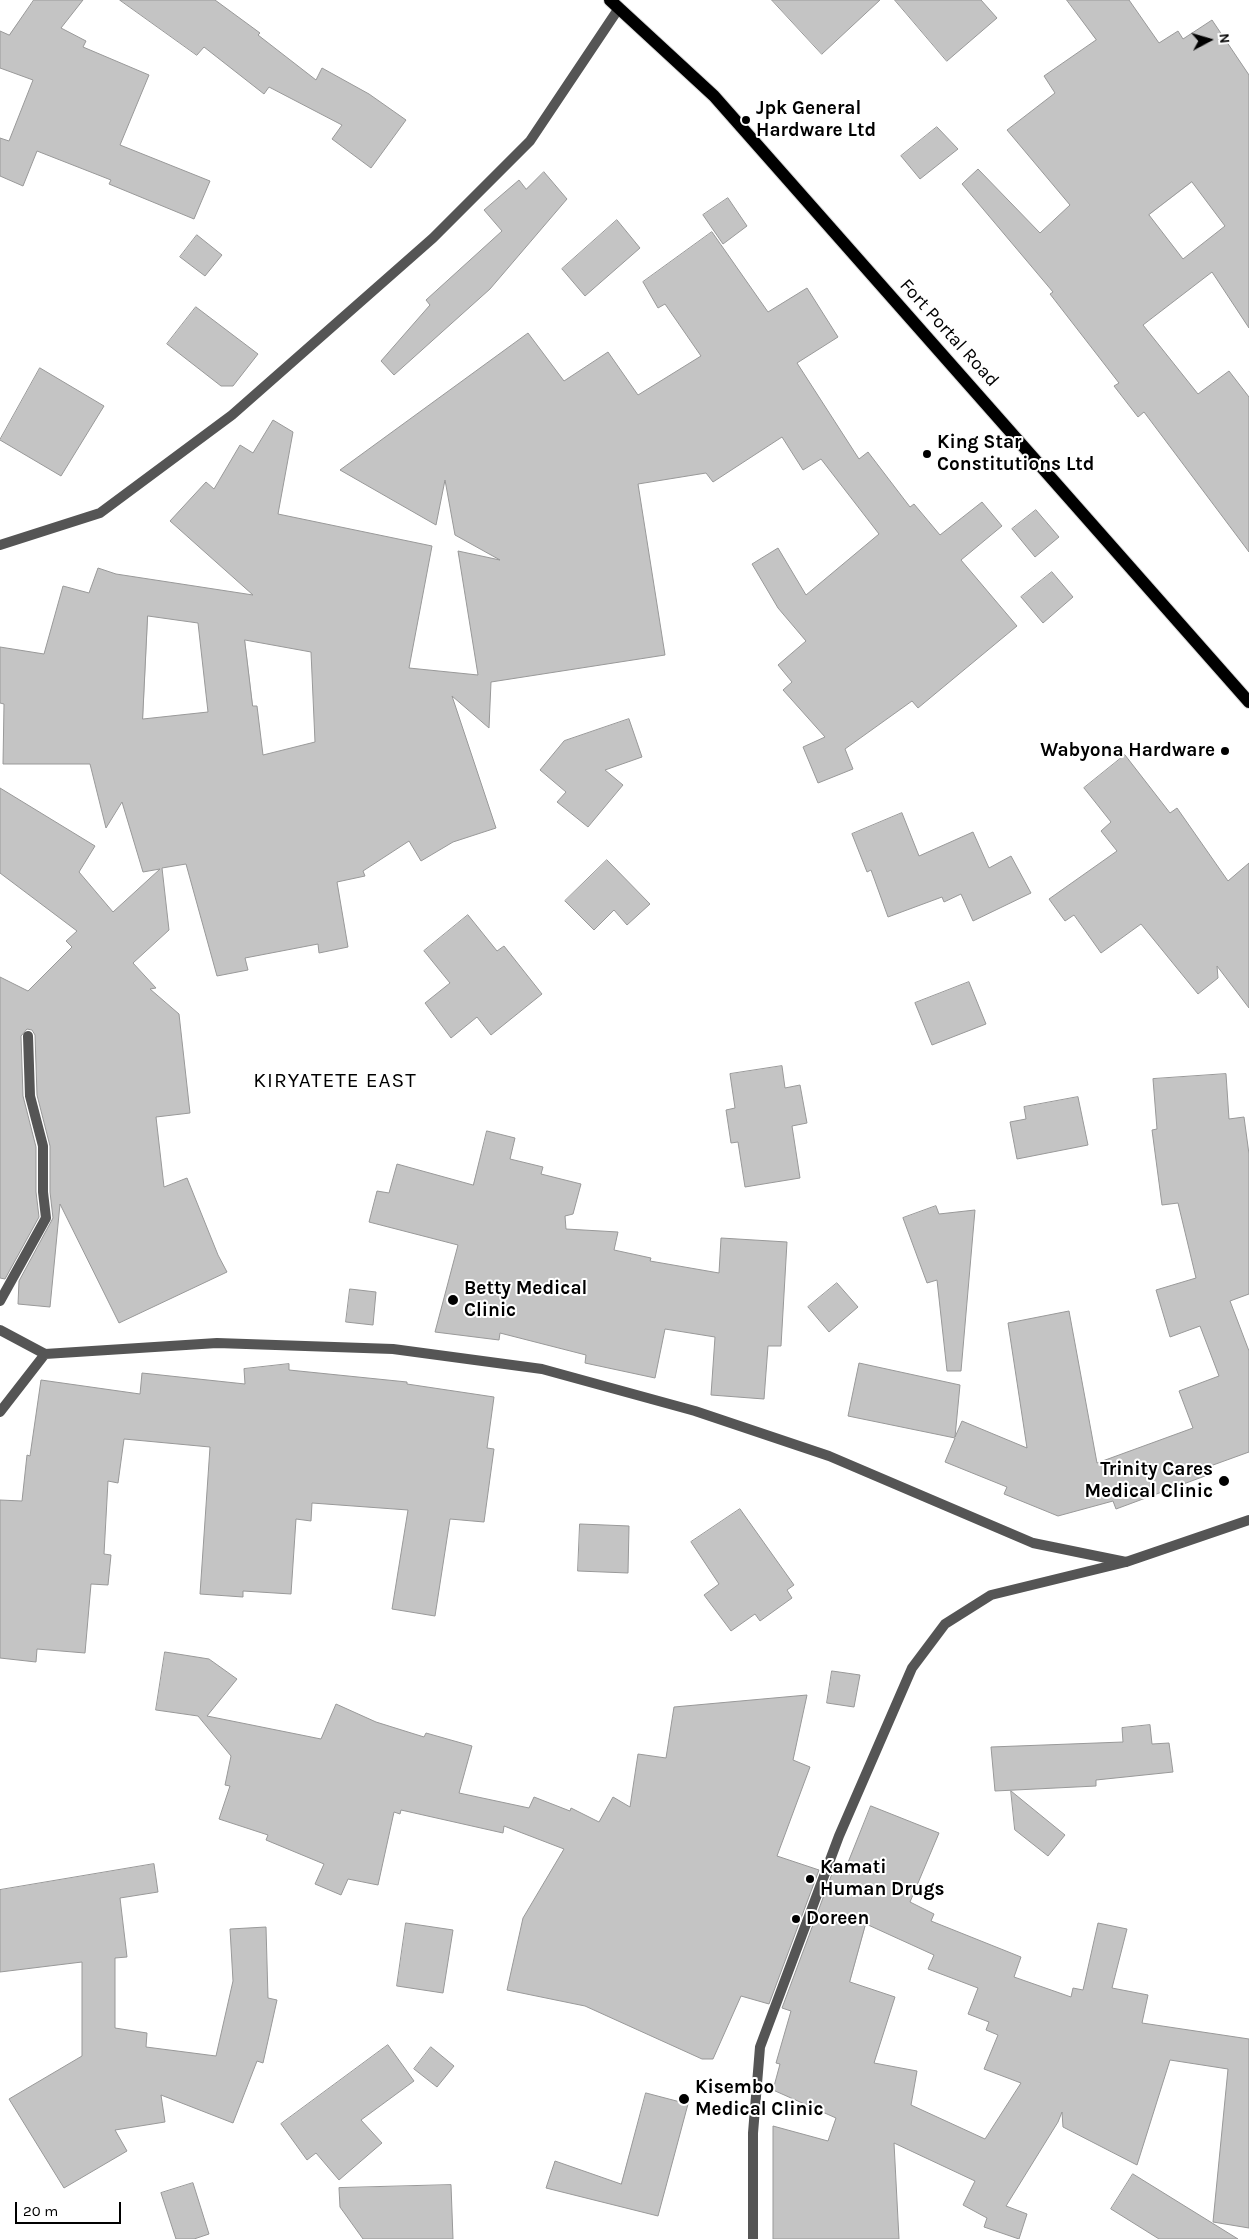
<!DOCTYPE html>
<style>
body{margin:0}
#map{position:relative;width:1249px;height:2239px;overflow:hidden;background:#fff;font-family:Karla,sans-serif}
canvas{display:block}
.north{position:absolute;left:1184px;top:15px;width:50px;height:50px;-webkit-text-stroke:4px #fff;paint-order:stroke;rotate:84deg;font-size:14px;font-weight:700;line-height:20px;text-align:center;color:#000}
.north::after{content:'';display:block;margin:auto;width:18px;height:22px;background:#000;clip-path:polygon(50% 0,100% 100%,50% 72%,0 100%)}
.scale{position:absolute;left:15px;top:2202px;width:106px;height:22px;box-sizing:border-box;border:2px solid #000;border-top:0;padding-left:6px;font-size:15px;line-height:18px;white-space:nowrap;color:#000;-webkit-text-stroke:4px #fff;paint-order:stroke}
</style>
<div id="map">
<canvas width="1249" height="2239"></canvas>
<div class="north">N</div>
<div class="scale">20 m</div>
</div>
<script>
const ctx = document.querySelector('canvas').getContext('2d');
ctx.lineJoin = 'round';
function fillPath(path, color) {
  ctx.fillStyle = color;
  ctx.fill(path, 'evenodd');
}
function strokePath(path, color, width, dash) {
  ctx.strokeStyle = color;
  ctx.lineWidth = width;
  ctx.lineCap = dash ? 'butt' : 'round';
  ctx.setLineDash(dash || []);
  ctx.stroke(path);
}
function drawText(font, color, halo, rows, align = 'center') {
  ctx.font = font + ' Karla,sans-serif';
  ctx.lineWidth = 4;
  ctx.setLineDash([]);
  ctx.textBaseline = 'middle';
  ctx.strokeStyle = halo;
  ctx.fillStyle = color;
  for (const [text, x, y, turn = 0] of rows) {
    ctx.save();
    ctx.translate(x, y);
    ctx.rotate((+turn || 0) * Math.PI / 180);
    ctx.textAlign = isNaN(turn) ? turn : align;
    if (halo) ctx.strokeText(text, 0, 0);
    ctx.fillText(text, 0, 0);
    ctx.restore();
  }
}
const building = new Path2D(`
 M34,0h49l-22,28 25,13 -3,6 66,28 -29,70 90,36 -16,38 -85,-35 2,-4 -74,-29 -14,35 -23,-10v-38l9,3 24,-61 -33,-12v-37l9,4z
 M120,0h95l45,33 -2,2 58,45 6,-12 47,26 37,26 -35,48 -39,-29 10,-14 -73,-38 -5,7 -60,-47 -7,8z
 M772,0h108l-58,54z
 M895,0h86l16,18 -50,43z
 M1067,0h62l30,43 19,-12 5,8 29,-19 37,55v253l-37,-56 -69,53 55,69 31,-23 20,26v155l-105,-140 -6,5 -24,-31 5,-3 -69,-89 3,-2 -91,-108 16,-15 62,64 30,-28 -63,-75 48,-37 -11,-17 52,-36zM1192,182l33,44 -42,33 -34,-44z
 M937,127l21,22 -38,30 -19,-23z
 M544,172l23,27 -77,90 -96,86 -13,-14 49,-56 -4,-5 76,-69 -18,-21 35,-30 7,9z
 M728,198l19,28 -24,18 -20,-29z
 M617,220l23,28 -55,48 -23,-27z
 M712,232l56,80 39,-24 31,49 -41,26 62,96 9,-7 42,55 4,-3 26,31 42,-33 20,24 -41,34 56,66 -99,82 -6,-7 -67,48 8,20 -35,14 -15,-36 22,-10 -42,-47 9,-8 -14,-17 28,-24 -28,-33 -26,-44 26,-16 28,47 73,-61 -58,-75 -18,11 -21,-33 -69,45 -7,-9 -68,11 27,171 -174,27 -2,46 -37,-32 44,132 -43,14 -32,19 -12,-20 -46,30 2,5 -28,6 11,65 -29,6 -1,-9 -73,14 3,12 -31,6 -31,-112 -24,4 7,62 -36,33 23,25 -6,1 29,25 11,99 -34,4 8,70 23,-9 31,77 9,17 -108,51 -59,-119 -10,103 -32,-3 1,-23 34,-63 -3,-26v-46l-13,-51 -2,-60 -3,-5 -5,-1 -6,7 2,60 13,51v45l3,25 -34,62 -5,-1v-301l28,14 44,-44 -6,-6 11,-10 -77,-58v-85l95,58 -16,26 34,40 47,-43 -17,3 -21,-70 -16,26 -16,-64h-87l1,-60 -4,-1v-56l44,7 19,-68 26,7 9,-25 18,6 137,21 -83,-74 36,-39 8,7 26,-44 13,8 20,-33 20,12 -15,82 154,32 -23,122 69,7 -20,-124 42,9 -45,-25 -10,-55 -9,45 -96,-55 188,-137 36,48 44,-29 30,43 63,-39 -36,-52 -7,4 -15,-26zM148,616l50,7 10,89 -65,7zM245,640l66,12 4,90 -52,13 -6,-49h-4z
 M197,235l25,20 -17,21 -25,-19z
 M196,307l62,47 -25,32h-12l-54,-42z
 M40,368l64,38 -43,70 -61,-36z
 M1036,510l23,27 -24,20 -23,-28z
 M1052,572l21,25 -30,26 -22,-26z
 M629,719l13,38 -37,13 18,15 -35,42 -31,-25 9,-10 -26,-22 24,-29z
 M1125,755l45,58 7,-5 51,73 21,-18v145l-32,-42 1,12 -20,16 -57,-70 -40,29 -27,-38 -9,6 -16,-22 68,-48 -16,-20 10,-9 -27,-34z
 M902,813l17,43 54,-24 16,36 22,-12 20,37 -58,28 -12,-27 -17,8 -2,-5 -54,20 -17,-47 -4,2 -15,-38z
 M607,860l43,44 -23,21 -13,-15 -20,20 -29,-29z
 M468,915l29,36 7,-5 38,48 -51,41 -14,-18 -26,21 -26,-35 25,-20 -26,-32z
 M969,982l17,42 -54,21 -17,-42z
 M782,1066l3,22 15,-3 7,38 -15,3 8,52 -55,9 -7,-45 -7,1 -5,-33 9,-2 -5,-34z
 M1226,1074l3,45 15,-2 5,37v140l-19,7 19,50v101l-47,17 3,7 -89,33 -3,-8 -55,15 -54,-22 3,-7 -62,-25 10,-24 -107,-22 11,-53 101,22 -5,52 7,-16 65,27 -19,-125 61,-12 28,152 96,-35 -14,-37 40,-15 -19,-50 -30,11 -14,-47 40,-12 -18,-75 -16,2 -10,-75 5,-1 -4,-50z
 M1078,1097l10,48 -71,14 -7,-37 16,-3 -2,-12z
 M487,1131l28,7 -5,21 33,8 -2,7 40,10 -8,30 -8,2 1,13 52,3 -4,18 37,8 -1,3 69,12 2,-35 66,4 -6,104h-13l-4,53 -53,-4 4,-58 -50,-8 -10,49 -70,-15 1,-8 -86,-22 -1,7 -64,-8 23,-87 -89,-23 8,-31 12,2 8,-29 76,21z
 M936,1206l3,8 36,-4 -14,161h-14l-10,-91 -10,3 -24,-65z
 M837,1283l21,24 -29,25 -21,-25z
 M350,1289l26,3 -3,33 -27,-3z
 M289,1364v6l118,12v2l87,13 -7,51 7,1 -10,73 -34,-3 -15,97 -43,-7 16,-99 -96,-7 -1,18 -15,-2 -5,75 -48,-3v6l-43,-3 10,-147 -86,-8 -6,44 -10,-2 -4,73 7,1 -3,30 -17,-1 -6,69 -48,-4 -1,13 -36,-4v-158l22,1 5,-46 3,1 11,-76 99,14 2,-21 103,11 -1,-15z
 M740,1509l54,76 -7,5 5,8 -32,23 -5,-7 -24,17 -27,-36 15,-11 -28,-42z
 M580,1524l49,2 -1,47 -50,-2z
 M165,1652l44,7 28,20 -30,37 114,23 15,-35 40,18 48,15 2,-4 46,13 -13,47 70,15 5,-11 36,14 1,-3 28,14 14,-25 17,10 8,-53 28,4 8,-51 133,-12 -14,65 17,7 -33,89 42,14 -50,134 -28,-8 -28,63h-11l-117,-53 -78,-16 16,-72 41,-69 -60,-23 -1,7 -102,-23 -1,4 -6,-2 -16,73 -30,-6 -7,16 -26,-11 9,-20 -58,-24 2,-5 -49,-16 11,-33 -5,-1 6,-29 -33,-40 -42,-6z
 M832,1671l28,4 -6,32 -27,-4z
 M1150,1725l2,19 17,-1 4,29 -77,8v6l-101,5 -4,-44 132,-5 -1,-14z
 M1011,1791l54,44 -17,21 -33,-26z
 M871,1806l68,27 -29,69 24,12 -3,7 90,36 -7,20 57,20 2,-9 10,2 15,-67 29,6 -15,59 36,7 -6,28 107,16v189l-36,-6 15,-153 -58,-9 -33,105 -74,-38 -1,-15 -4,10 -52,84 21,8 -8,25 -35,-12 3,-9 -24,-13 12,-24 -81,-38 5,96h-126v-113l55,15 8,-23 -63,-28 7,-26 -4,-1 15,-52 -9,-3 51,-137 10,3zM866,1924l68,31 -6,14 50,19 -10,26 21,8 -3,8 12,5 -14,34 37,14 -36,56 -74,-34 6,-34 -43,-8 21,-66 -45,-15z
 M154,1864l4,28 -38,6 7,59 -12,1v70l32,5 -1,14 70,9 17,-75 -3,-52 36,-2 2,71 9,2 -14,63 -6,-2 -24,62 -72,-28 4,27 -50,8 12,21 -63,37 -55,-89 73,-43v-94l-82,10v-82z
 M406,1923l47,7 -10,63 -46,-7z
 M388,2045l26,36 -53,39 21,23 -43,37 -23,-27 -9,7 -26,-36z
 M431,2047l23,19 -17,21 -23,-18z
 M646,2093l42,11 -30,112 -112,-28 9,-27 66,23z
 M1133,2174l105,65h-79l-48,-30z
 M193,2183l16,51 -15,5h-18l-15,-46z
 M451,2185l2,54h-90l-23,-32 -1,-19z`);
fillPath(building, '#c4c4c4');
strokePath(building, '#999', 1);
const primary = new Path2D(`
 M610,0l104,96 535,606`);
strokePath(primary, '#dbdbdb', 14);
strokePath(new Path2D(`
 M0,545l100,-32 132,-98 201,-177 97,-97 89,-133
 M0,1301l46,-83 -3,-26v-46l-13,-50 -2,-60
 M0,1330l45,24 172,-11 176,6 149,20 153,42 134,45 204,87 93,19
 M0,1412l45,-58
 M753,2239v-106l7,-86 79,-211 73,-168 33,-44 46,-29 135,-33 123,-42`), '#555', 10);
strokePath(primary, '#000', 12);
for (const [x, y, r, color] of [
 [746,120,5,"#000"],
 [927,454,5,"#000"],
 [1225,751,5,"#000"],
 [453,1300,6,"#000"],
 [1224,1481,6,"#000"],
 [810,1879,5,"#000"],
 [796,1919,5,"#000"],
 [684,2099,6,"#000"]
]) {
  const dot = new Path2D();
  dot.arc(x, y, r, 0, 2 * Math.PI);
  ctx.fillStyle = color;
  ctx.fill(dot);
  strokePath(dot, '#fff', 2);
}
drawText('bold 19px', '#000', '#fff', [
 ["Jpk General",756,109],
 ["Hardware Ltd",756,131],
 ["King Star",937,443],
 ["Constitutions Ltd",937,465],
 ["Wabyona Hardware",1215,751,"right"],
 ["Betty Medical",464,1289],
 ["Clinic",464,1311],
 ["Trinity Cares",1213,1470,"right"],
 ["Medical Clinic",1213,1492,"right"],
 ["Kamati",820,1868],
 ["Human Drugs",820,1890],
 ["Doreen",806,1919],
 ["Kisembo",695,2088],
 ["Medical Clinic",695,2110]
], 'left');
drawText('19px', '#000', '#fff', [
 ["Fort Portal Road",949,333,48]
]);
ctx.letterSpacing = '1px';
drawText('21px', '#000', '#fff', [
 ["KIRYATETE EAST",335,1081]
]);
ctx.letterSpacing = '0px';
</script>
